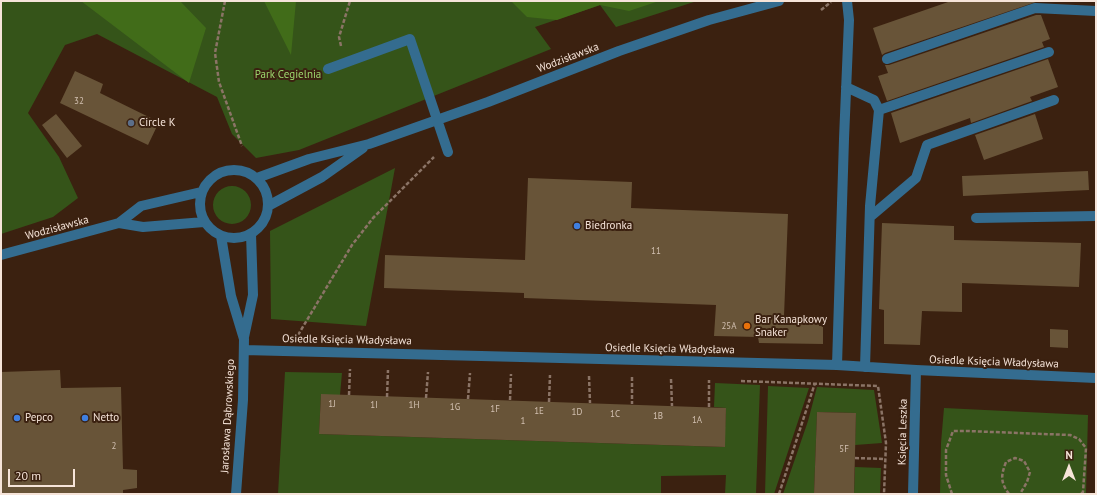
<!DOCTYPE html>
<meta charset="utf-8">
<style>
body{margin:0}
#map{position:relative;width:1097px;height:495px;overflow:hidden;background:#3b2110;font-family:"PT Sans",sans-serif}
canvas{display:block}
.frame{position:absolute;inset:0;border:2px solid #f6e4d9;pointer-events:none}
.north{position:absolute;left:1049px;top:447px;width:40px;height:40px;-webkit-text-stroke:3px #3b2110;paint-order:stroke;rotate:0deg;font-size:11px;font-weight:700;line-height:16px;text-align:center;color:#f6e4d9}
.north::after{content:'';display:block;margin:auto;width:14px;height:18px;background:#f6e4d9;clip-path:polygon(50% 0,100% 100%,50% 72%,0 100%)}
.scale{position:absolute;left:8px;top:469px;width:67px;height:18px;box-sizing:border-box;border:2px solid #f6e4d9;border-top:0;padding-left:5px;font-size:12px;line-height:14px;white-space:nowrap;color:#f6e4d9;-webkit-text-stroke:3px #3b2110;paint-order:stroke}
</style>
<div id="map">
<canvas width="1097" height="495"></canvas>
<div class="frame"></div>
<div class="north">N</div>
<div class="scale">20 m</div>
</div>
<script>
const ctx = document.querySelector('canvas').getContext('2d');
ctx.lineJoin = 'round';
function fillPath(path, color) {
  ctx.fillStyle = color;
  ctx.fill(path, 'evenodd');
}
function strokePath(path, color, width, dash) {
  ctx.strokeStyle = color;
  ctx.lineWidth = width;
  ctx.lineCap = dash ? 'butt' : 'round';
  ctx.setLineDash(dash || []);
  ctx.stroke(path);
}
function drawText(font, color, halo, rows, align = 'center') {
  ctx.font = font + ' "PT Sans",sans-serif';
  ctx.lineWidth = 4;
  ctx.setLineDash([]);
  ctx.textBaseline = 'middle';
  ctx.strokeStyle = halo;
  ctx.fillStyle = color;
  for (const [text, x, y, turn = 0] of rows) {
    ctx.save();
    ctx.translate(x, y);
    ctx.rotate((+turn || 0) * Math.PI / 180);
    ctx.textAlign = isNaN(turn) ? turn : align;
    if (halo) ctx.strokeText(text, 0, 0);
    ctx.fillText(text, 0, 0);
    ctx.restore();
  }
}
fillPath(new Path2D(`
 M1,1h696l-81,26 -16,-22 -65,22 16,22 -252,101 -43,8 -24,-24 -15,-37 -120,-63 -32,11 -37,68 31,44 19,41 -25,19 -52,17z
 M395,168l-29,158 -95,-7 -1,-88z
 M213 205a19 19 0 1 1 38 0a19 19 0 1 1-38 0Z
 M285,372l57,1 -2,22h-19l-2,39 405,13 2,-39 -12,-1 1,-24 45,2 -4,109h-31l1,-19 -65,1v18h-383z
 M768,386l41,2 -35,106h-9z
 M817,387l57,3 8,53 -27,2 1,-32 -39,-1 -3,82h-31l25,-73z
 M944,408l144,7 -2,79h-146l1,-51z
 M855,467l26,1 -1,26h-26z`), '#355419');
fillPath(new Path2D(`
 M81,1h99l26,27 -17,55z
 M264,1h32l-5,54z
 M511,1h148l-30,10 -29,-6 -43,15 -30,-3z`), '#416c19');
fillPath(new Path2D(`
 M951,1h85v1l-151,51 -3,2 -9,-27z
 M1036,15h5l9,24 -8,3 2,5 -157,54 -9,-25 10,-3 -3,-8h4z
 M1048,59l10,28 -28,10 2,4 -61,22 -1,-5 -70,25 -9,-30z
 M75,71l28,13 -3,9 59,29 -11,23 -88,-42z
 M56,114l26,32 -15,12 -25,-33z
 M1035,114l8,25 -59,21 -9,-25z
 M1088,171l1,19 -126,6 -1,-20z
 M528,178l104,4 -1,26 157,6 -4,102 35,1v9h4v18l-64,-1 -1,-6 -44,-1 2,-31 -192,-7v-5l-140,-5 1,-33 140,5z
 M882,223l72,3v14l127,3 -2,44 -117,-4v29l-40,-1 -2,34 -36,-1v-34l-5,-1z
 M1050,329l18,1v18l-18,-1z
 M60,370l1,18 60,-1 2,82 14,1v18l-14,2v4h-122v-122z
 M321,394l405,14 -1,39 -406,-13z
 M817,412l39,1 -2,81h-40z`), '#685438');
strokePath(new Path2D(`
 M225,1l-10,52 4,29 23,64
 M821,10l10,-8
 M341,46l-2,-9 11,-36
 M298,335l54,-90 21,-27 61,-61
 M589,376l1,27
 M632,377v27
 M671,379l1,27
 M741,381l137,5 8,57 -2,51
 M349,395l1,-26
 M387,397l1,-27
 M426,398l2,-26
 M468,399l2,-26
 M510,400l1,-26
 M549,402l1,-27
 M709,407v-27
 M855,458l30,1
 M779,494l36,-111
 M952,494l-6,-19v-25l7,-19h14l103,4 9,4 7,9 -3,44 -2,2
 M1009,494c-9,-12 -8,-19 -3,-32l9,-4 9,3 6,11 -3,10 -7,12`), '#8b7466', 2.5, [4, 2]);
strokePath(new Path2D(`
 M887,59l148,-51 61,3
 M328,69l82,-30 38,113
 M846,87l28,13 5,10 -9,96 -5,161
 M879,110l170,-58
 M200 204a34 34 0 1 1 68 0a34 34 0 1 1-68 0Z
 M257,178l52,-19 60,-15 119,-42 131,-51 90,-31 70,-19
 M268,206l54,-29 41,-29
 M870,217l46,-39 11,-33 127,-45
 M976,218l120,-2
 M119,223l24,4 61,-5
 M221,236l10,60 13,43 -1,61 -7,94
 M1,255l118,-32 22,-17 60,-14
 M244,337l9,-42 -2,-61
 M244,350l593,15 79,5 180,8
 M837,365l7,-226 5,-119 -2,-19
 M913,494l3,-124`), '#346c8f', 10);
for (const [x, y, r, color] of [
 [131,123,4,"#5c6f8a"],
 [577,226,4,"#3f7fe0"],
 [747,326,4,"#e8710a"],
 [17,418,4,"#3f7fe0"],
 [85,418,4,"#3f7fe0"]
]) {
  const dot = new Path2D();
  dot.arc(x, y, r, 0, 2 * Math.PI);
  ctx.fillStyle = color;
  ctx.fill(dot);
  strokePath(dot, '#3b2110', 1.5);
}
drawText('9px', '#d2c0b1', null, [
 ["32",79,101],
 ["11",656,251],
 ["25A",729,326],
 ["1J",332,404],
 ["1I",374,405],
 ["1H",414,405],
 ["1G",455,407],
 ["1F",495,409],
 ["1E",539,411],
 ["1D",577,412],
 ["1C",615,414],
 ["1B",658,416],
 ["1A",697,420],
 ["1",523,421],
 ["2",114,446],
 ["5F",844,449]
]);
drawText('11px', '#f6e4d9', '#3b2110', [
 ["Wodzisławska",568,58,-21],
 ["Wodzisławska",57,228,-15],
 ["Osiedle Księcia Władysława",347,340,1],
 ["Osiedle Księcia Władysława",670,349,1],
 ["Osiedle Księcia Władysława",994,362,2],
 ["Jarosława Dąbrowskiego",228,416,-87],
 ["Księcia Leszka",903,432,-89]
]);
drawText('11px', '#9bd76d', '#3b2110', [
 ["Park Cegielnia",288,75]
]);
drawText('11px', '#f6e4d9', '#3b2110', [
 ["Circle K",139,123],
 ["Biedronka",585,226],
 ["Bar Kanapkowy",755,320],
 ["Snaker",755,333],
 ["Pepco",25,418],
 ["Netto",93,418]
], 'left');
</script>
